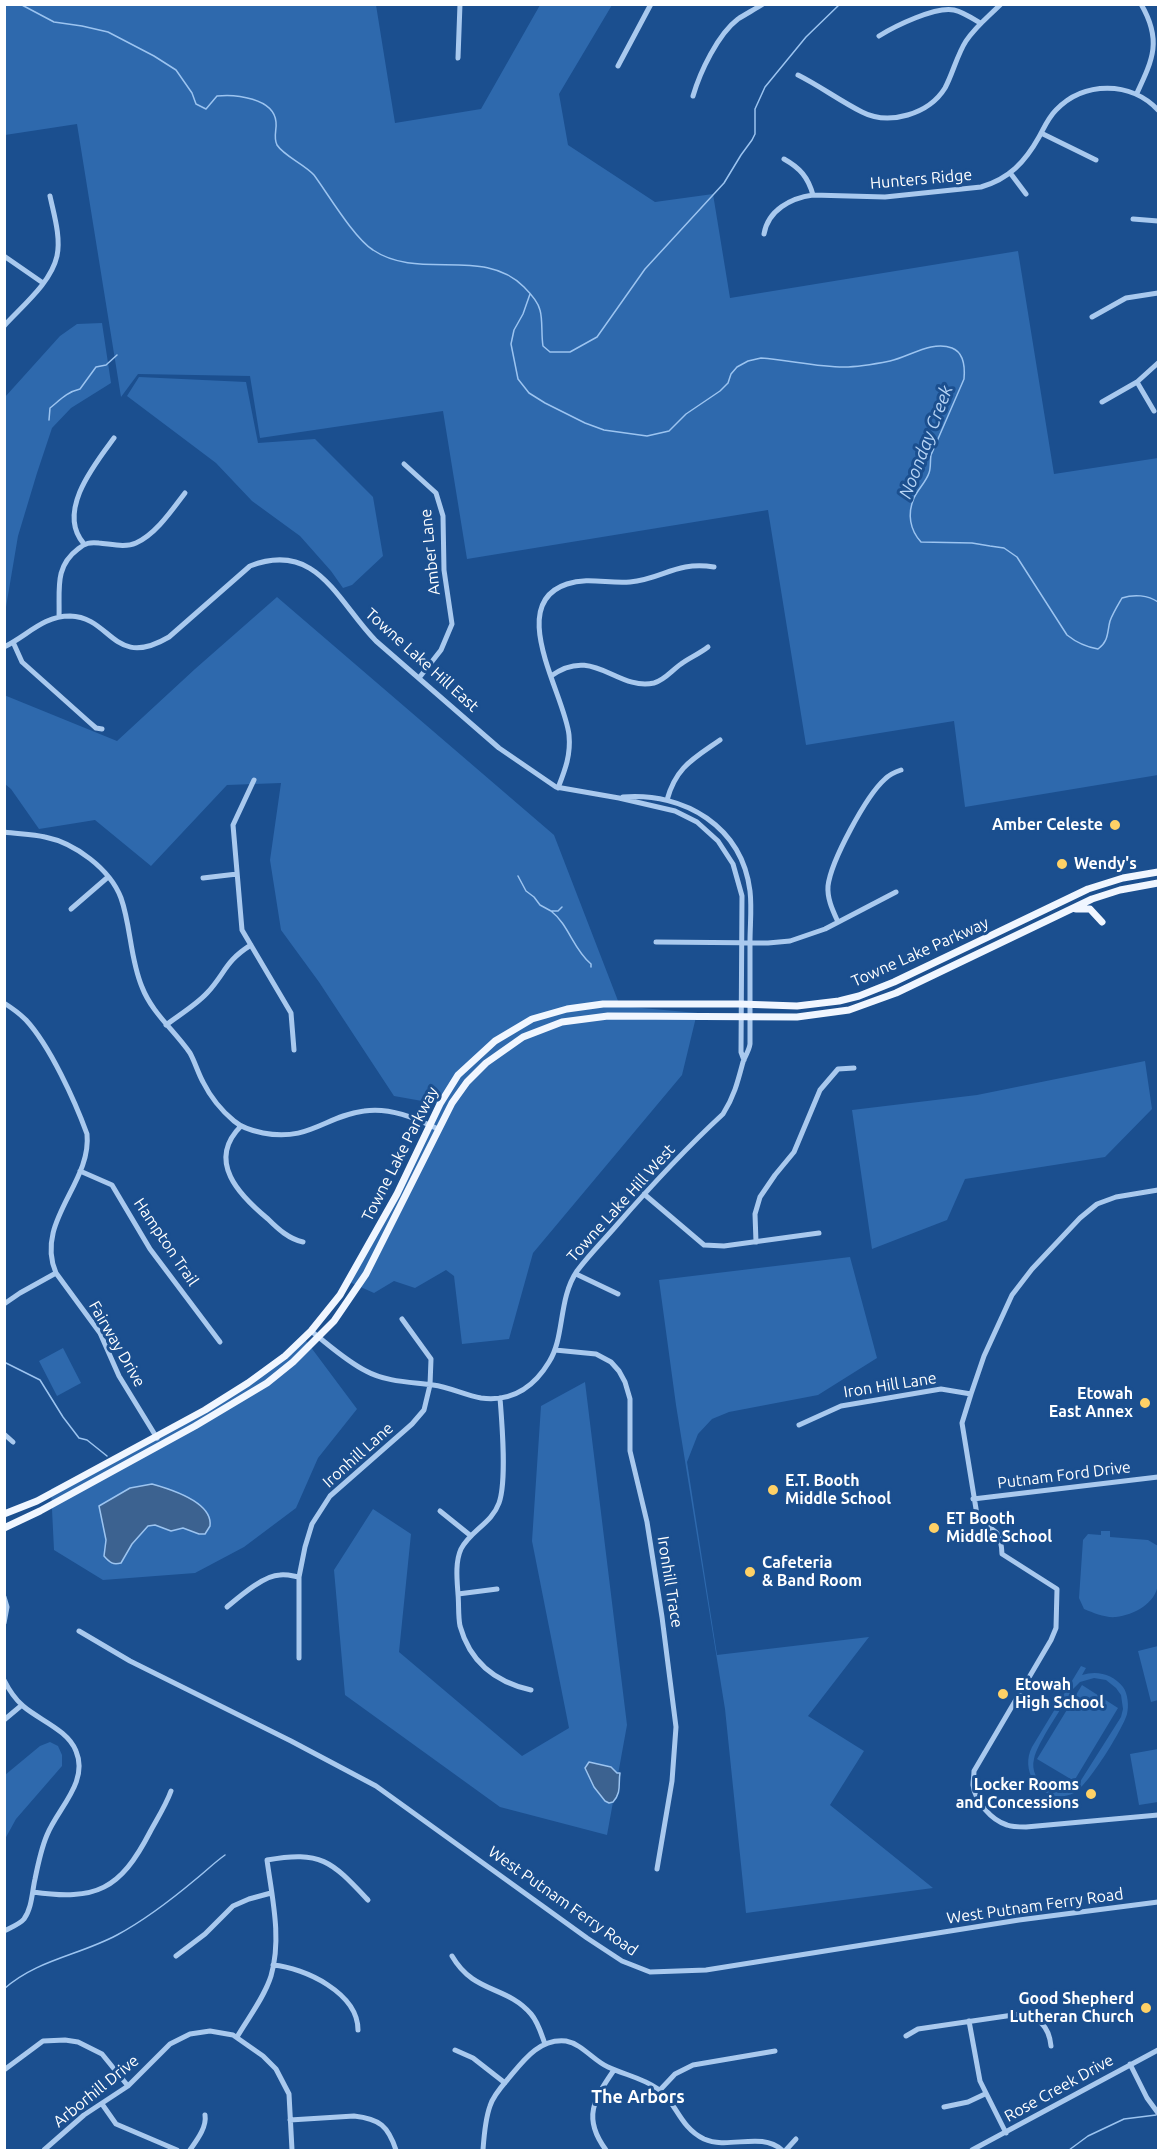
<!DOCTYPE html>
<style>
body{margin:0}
#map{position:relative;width:1163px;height:2155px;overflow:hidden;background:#1b4f8f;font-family:Ubuntu,sans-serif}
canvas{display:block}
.frame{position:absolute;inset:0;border:6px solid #fff;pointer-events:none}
</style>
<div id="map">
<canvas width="1163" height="2155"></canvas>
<div class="frame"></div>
</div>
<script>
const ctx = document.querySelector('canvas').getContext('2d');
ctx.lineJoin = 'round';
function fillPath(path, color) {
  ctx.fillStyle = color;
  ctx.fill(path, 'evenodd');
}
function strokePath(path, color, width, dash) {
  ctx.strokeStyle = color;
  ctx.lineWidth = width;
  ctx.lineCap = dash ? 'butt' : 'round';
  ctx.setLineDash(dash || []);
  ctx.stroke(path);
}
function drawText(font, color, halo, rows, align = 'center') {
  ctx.font = font + ' Ubuntu,sans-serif';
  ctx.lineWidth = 6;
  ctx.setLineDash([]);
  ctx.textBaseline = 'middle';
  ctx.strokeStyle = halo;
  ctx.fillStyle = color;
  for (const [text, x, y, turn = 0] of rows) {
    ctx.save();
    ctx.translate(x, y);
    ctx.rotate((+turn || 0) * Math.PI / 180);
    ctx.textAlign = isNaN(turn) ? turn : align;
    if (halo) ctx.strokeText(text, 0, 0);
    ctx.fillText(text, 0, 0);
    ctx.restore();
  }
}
fillPath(new Path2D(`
 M5,4l371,1 19,118 86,-14 59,-104h72l-53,89 9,51 87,57 58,-8 17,104 288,-47 36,223 104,-16v317l-193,32 -11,-86 -148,24 -38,-235 -301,49 -24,-148 -183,27 -10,-62 -112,-2 -17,23 -44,-273 -72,11z
 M102,323l9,60 -40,25 -19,20 -15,45 -19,63 -13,77v-216l55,-61 17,-12z
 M139,377l107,5 12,61 57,-4 58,58 10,59 -31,29 -9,3 -12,-17 -31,-35 -48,-35 -36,-38 -89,-67z
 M277,597l277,238 66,171 77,7 -15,62 -149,178 -24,86 -47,5 -8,-68 -8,-6 -31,18 -21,-7 -20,12 -29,-13 75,-132 19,-44 -45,-8 -75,-114 -38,-52 -11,-70 11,-77 -54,2 -76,81 -56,-46 -56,9 -28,-40 -6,-5 -1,-89 113,46 78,-72z
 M1145,1061l7,48 -47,48 -140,22 -18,41 -75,29 -20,-139 125,-15z
 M850,1257l27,101 -59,37 -89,17 -17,7 -14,15 -11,28 30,193 152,-18 -61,79 56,35 -34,54 103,83 -187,25 -21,-204 -49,-304 -17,-125z
 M304,1338l53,71 -39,49 -22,50 -52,39 -49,26 -92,7 -49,-30 -3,-61 83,-41 85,-48z
 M63,1348l18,35 -24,13 -18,-35z
 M585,1382l42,343 -20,110 -107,-28 -155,-112 -11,-125 39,-61 38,25 -12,118 123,104 47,-28 -37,-187 9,-135z
 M1101,1531h9v6l38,3 10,6c1,13 2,26 0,38 -2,19 -24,31 -42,33 -11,1 -22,-4 -32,-8l-5,-11 4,-58 5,-6 13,1z
 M1158,1646v54l-7,2 -13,-51z
 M1081,1666l5,2 -4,7c15,-5 31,-1 41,12 5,7 6,19 4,27 -4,15 -40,73 -53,79 -29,14 -56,-19 -42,-46zM1094,1678l12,2 10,8 5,7 2,14 -2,8 -43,68c-10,6 -21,8 -31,2 -10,-5 -16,-17 -13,-28 3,-16 30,-54 39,-70l7,-7z
 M1082,1685l36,23 -44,73 -37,-22z
 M50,1742l8,4 4,9v11l-46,53 -11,20v-64l35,-29z
 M1158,1749v53l-19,3 -9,-51z`), '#2e69ad');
const water = new Path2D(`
 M152,1484c18,5 61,18 58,42l-5,8h-6l-16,-6 -12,3 -16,-6 -7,1 -16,18 -11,19c-8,2 -11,0 -17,-7l2,-16 -7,-34 31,-18z
 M589,1762l22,5 6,6h3c-2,11 2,19 -7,29l-4,1 -4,-2 -11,-14 -9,-19z`);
fillPath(water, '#3c6290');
strokePath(water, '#9cc4f0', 1.5);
strokePath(new Path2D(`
 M20,4l34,18 28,4 26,6 46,24 22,14 16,23 4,11 10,5 11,-13c18,-2 57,2 59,26 1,8 -3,15 1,23 7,11 27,19 37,30 14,19 40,63 59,75 46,31 111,-4 151,37 6,6 14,14 16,23 3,11 1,24 3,36l7,6h20l27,-15 48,-68 79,-86 17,-28 11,-15 3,-6v-25l10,-22 41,-50 34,-33
 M530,294l-7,20 -9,16 -3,14 7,35 11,14 16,10 40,20 19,7 43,6 22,-5 17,-17 34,-23 8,-8 3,-9 6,-7 11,-6 13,-3c28,2 55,9 83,9 14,0 31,-3 46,-6 19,-4 42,-21 62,-13 13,5 13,20 12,31l-33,76c-1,6 0,13 -2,18 -3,9 -11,16 -15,25 -7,16 -4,32 7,44l51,1 18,3 14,2 13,9 50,78c10,8 19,12 31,14 11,-8 9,-17 12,-28 3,-8 8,-16 12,-23 12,-4 26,-3 36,4
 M49,420l1,-12c10,-8 17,-16 30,-19l16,-22 10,-2 11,-10
 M518,876l8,15 8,6 6,8 11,6h7l4,-4
 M551,911c18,14 22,38 40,53v3
 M4,1362l36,18 23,37 16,21 8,2 20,16
 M4,1989c32,-29 76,-34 113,-54 28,-15 54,-35 79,-56 10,-8 19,-17 29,-24
 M1069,2150l19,-14 36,-17 32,-4`), '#9cc4f0', 1.5);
strokePath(new Path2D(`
 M879,36c16,-10 57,-30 75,-26 9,2 18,8 26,13
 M458,58l2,-54
 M618,66l33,-62
 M798,75c22,11 42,26 64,37 27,14 67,2 83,-24 8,-15 12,-33 21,-47 10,-15 22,-24 35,-37
 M1137,93c16,-34 25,-53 4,-89
 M693,96c7,-24 25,-62 45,-77 8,-5 17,-10 25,-15
 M1041,133l55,27
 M784,159c16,9 24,18 29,36
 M1011,174l15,20
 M1133,219l25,2
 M764,234c4,-24 27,-36 49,-39l72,2 96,-10c28,-8 44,-25 58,-50 5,-9 9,-19 17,-27 28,-29 75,-29 102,0
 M4,256l39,27
 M1092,317l34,-19 32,-5
 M4,326c18,-20 47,-43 53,-70 4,-19 -3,-41 -7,-60
 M1137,382l17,29
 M1102,402l35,-20 21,-19
 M404,464l32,29 7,23 1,54 8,54 -11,26 -22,28
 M84,544c-28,-32 10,-79 30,-106
 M59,617c1,-27 -5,-50 19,-68 7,-6 12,-7 21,-6 12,1 26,5 37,0 20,-9 36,-33 49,-50
 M13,642l9,20 66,59 8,7 6,1
 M4,647c23,-11 39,-31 66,-31 42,1 43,54 99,21l81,-71c67,-26 87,35 126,75l123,107 57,39 63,11 56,13 22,11 21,19 15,23 9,32 -1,156 3,8
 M551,676c43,-31 65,15 103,7 11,-3 17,-12 27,-19 8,-6 18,-10 27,-17
 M254,780l-21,45 9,105 49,83 3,37
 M558,788c7,-18 13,-33 11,-53 -4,-40 -64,-131 -2,-151 21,-7 42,0 63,-2 33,-3 46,-21 84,-15
 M667,800c9,-33 26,-41 53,-60
 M4,832c14,2 28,2 41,5 30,6 65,32 76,61 10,28 9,61 21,89 10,26 32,43 48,66 5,9 8,20 13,29 7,14 19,29 31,39 8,7 19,10 29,12 46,9 62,-17 101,-22 26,-4 51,7 74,18
 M203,878l34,-4
 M71,909l37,-32
 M838,922c-5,-11 -11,-23 -10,-36 3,-25 38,-90 57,-107 5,-5 10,-7 16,-9
 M656,942l112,1 22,-2 35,-12 71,-37
 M4,1003c8,5 16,11 22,17 24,26 49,81 61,114 5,49 -53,88 -31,139l44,60 19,43 38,62
 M166,1025c13,-10 30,-20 41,-32 18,-19 18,-32 44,-48
 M241,1126c-35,35 -2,69 27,93 10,10 21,20 35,23
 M80,1171l32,14 38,64 70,93
 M644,1194l60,51 20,1 95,-13
 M756,1242l-1,-28 5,-17 15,-22 19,-23 26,-62 18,-21 16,-1
 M576,1274l42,20
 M4,1304l16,-11 36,-20
 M311,1331c18,14 35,30 55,40 20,11 45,11 67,14 16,2 32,10 48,13 31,4 53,-11 68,-36 16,-25 9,-63 28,-91 12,-16 26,-30 39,-45 34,-39 69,-77 107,-112 11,-17 15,-33 20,-52 2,-6 6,-11 7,-18 0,-34 0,-68 0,-102 0,-17 2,-34 0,-51 -8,-64 -65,-99 -127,-94
 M555,1350l41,4 15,8 8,9 6,11 5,17v52l17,71 15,95 14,110 -4,54 -15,88
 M971,1394l13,-38 28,-61 20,-26 48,-51 17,-14 19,-7 42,-7
 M500,1398c2,25 7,83 -1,105 -7,20 -29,28 -38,46 -6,13 -4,31 -3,45 1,10 0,22 2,32 10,36 35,56 71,64
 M799,1425l42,-19 100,-17 30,5 -9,29 16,98c19,10 23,11 24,33l55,35 -1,39 -5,12 -77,131c0,4 -1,10 -1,14 2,16 18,35 34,40 5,2 13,2 19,2l132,-12
 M4,1434l9,8
 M973,1499l185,-22
 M440,1511l31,25
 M458,1594l39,-5
 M4,1597l3,10 -3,16
 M227,1607c12,-10 37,-32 53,-32 6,-1 13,1 19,2
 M79,1631l51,30 161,80 85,45 211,152 35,23 28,11 56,-2 313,-50 139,-18
 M299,1658v-81l6,-30 7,-23 18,-28 82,-72 12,-14 6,-25 1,-26 -29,-40
 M4,1680c5,10 11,19 19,26 16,14 45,24 53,45 13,31 -18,57 -29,84 -6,14 -9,29 -12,44 -3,13 -3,29 -11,40 -4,5 -14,9 -20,12
 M4,1720l18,-15
 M33,1892c63,9 87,-2 117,-60 7,-13 16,-27 21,-41
 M176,1956l29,-22 28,-28 16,-7 22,-6
 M452,1956c22,38 54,29 79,58 7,8 10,19 14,30
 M273,1965c32,3 85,28 85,65
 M969,2021l11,60 26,52
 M906,2036l12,-7 102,-15c19,3 29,12 31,32
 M237,2037c11,-19 27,-39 34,-61 11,-37 1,-79 -4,-116 55,-10 65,2 101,40
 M455,2050l18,8 32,25
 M1130,2064l17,34 11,15
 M4,2070l39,-29 22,-1 13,2 24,12 26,32
 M660,2090l15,-16 18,-9 82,-14
 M102,2104l14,20 61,26
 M944,2107l24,-5 17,-8
 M290,2120l64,-4c26,3 34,10 42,34
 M44,2150l40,-35 44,-29 42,-42 20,-10 20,-3 23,4 30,21 13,13 13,25 3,56
 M190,2150c7,-10 17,-23 15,-35
 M483,2150c1,-14 2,-30 7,-44 3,-10 11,-19 18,-27 15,-18 31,-41 58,-38 16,3 28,20 42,26 17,8 35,11 50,22 18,12 21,38 46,50 25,11 57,-8 78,11
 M606,2150c-24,-32 -12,-51 8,-80
 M786,2150l10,-11
 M972,2150l186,-100`), '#a9c9ee', 5);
strokePath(new Path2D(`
 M1076,909h14l12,13
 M4,1514l33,-13 168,-91 43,-27 37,-27 26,-25 29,-36 57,-101 43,-90 18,-29 37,-34 37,-22 35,-10 36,-5h137l57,2 42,-5 20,-5 35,-14 194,-93 35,-11 35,-6
 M4,1528l36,-17 155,-85 72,-43 26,-21 41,-41 32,-47 86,-171 15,-21 19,-19 37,-26 39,-15 46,-6 189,1 52,-7 47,-17 196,-94 28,-9 38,-7`), '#f0f6ff', 7);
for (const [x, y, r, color] of [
 [1115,825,6,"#ffd166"],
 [1062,864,6,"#ffd166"],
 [1145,1403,6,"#ffd166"],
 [773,1490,6,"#ffd166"],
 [934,1528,6,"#ffd166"],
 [750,1572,6,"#ffd166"],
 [1003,1694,6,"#ffd166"],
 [1091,1794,6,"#ffd166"],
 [1146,2008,6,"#ffd166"]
]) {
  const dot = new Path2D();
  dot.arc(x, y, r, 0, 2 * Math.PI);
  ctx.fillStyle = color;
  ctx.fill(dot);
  strokePath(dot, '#1b4f8f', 2);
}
drawText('16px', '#fff', '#1b4f8f', [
 ["Hunters Ridge",921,179,-5],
 ["Amber Lane",430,552,-96],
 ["Towne Lake Hill East",422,660,42],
 ["Towne Lake Parkway",920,952,-24],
 ["Towne Lake Parkway",400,1154,-63],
 ["Towne Lake Hill West",621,1203,-48],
 ["Hampton Trail",166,1242,56],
 ["Fairway Drive",117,1344,60],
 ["Iron Hill Lane",890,1385,-9],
 ["Ironhill Lane",358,1455,-42],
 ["Putnam Ford Drive",1064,1475,-7],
 ["Ironhill Trace",670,1582,81],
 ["West Putnam Ferry Road",563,1901,35],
 ["West Putnam Ferry Road",1035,1906,-8],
 ["Rose Creek Drive",1059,2088,-29],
 ["Arborhill Drive",96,2091,-39]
]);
drawText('bold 16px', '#fff', '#1b4f8f', [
 ["Amber Celeste",1103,825,"right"],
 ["Wendy's",1074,864],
 ["Etowah",1133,1394,"right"],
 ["East Annex",1133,1412,"right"],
 ["E.T. Booth",785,1481],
 ["Middle School",785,1499],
 ["ET Booth",946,1519],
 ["Middle School",946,1537],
 ["Cafeteria",762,1563],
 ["& Band Room",762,1581],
 ["Etowah",1015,1685],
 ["High School",1015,1703],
 ["Locker Rooms",1079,1785,"right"],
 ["and Concessions",1079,1803,"right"],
 ["Good Shepherd",1134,1999,"right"],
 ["Lutheran Church",1134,2017,"right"]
], 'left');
drawText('italic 18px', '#b5d3f5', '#1b4f8f', [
 ["Noonday Creek",926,442,-69]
]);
drawText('bold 18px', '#fff', '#1b4f8f', [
 ["The Arbors",638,2097]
]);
</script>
